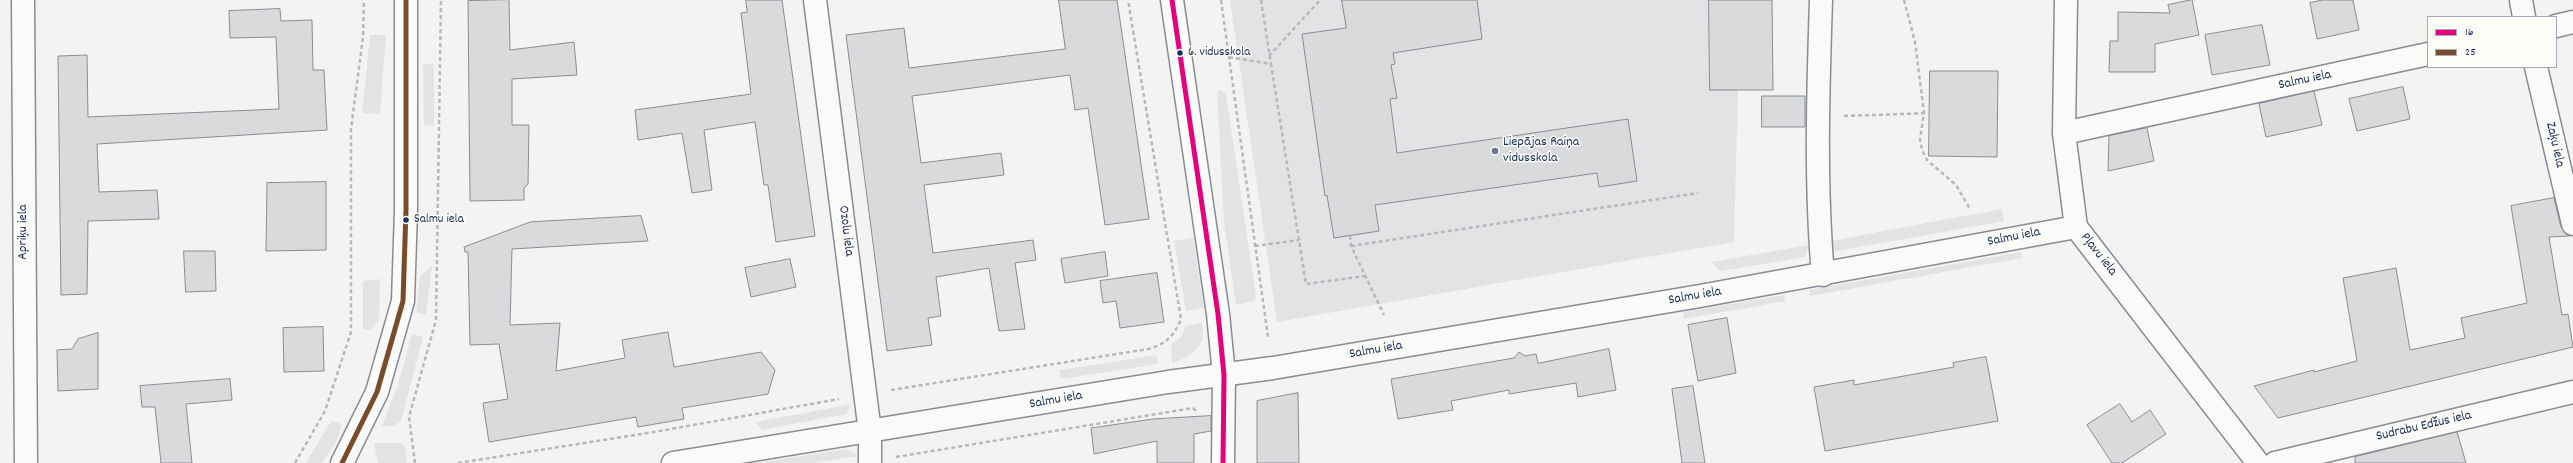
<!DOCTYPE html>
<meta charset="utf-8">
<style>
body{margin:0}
#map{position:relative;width:2573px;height:463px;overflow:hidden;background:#f3f3f2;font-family:Dekko,sans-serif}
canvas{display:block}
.legend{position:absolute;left:2427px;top:16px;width:130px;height:52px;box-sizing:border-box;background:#fdfcf7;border:1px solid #a3aaba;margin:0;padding:5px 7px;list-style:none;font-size:12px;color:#1b2f5e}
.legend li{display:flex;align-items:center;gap:8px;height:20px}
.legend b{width:20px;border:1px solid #a3aaba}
</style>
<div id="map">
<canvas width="2573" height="463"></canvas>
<ul class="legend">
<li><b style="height:5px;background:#e5007d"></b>16</li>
<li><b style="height:5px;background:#7a4b2a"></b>25</li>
</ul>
</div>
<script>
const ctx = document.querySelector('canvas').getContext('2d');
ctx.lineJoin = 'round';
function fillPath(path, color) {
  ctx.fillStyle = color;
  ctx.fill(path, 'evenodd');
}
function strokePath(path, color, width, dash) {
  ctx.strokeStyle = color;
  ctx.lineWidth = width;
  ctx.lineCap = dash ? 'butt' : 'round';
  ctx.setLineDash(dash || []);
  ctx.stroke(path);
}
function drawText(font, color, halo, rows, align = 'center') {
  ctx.font = font + ' Dekko,sans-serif';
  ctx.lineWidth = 3;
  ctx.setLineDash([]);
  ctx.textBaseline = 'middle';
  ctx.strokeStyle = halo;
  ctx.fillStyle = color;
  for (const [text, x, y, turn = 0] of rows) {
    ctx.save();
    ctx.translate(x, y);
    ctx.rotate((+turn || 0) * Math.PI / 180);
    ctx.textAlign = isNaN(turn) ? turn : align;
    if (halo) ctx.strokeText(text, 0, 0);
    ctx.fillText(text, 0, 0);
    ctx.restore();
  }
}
fillPath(new Path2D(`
 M1230,0h479l1,90h28l-4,152 -457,80z`), '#e3e3e5');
fillPath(new Path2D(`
 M370,35h16l-6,79 -18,-1z
 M423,64h11v62l-10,-1z
 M1220,90l6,3 30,204 -2,4 -18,4 -12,-83 -7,-130z
 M2002,209l2,12 -172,31 -2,-11z
 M1193,238l11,70 -18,3 -12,-70z
 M1809,245l-4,12 -85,14 -9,-9z
 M2021,252l1,6 -212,38 -1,-6z
 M432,266l-6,49 -10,-2 4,-37z
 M380,279l-1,41 -9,10 -7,-1v-48z
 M1784,295l1,6 -101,18 -1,-7z
 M1202,323c5,24 -11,32 -30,41l-1,-20 10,-7 5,-11z
 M412,334l11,3 -22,84 -7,5h-12l16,-41z
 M1157,355l1,9 -97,15 -2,-9z
 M852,404l-6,10 -84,16 -6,-8z
 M331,421l10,3c0,14 -11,28 -19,39h-16z
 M374,443h26l5,4 2,16h-29z
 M846,449l12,7 -46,7h-54z`), '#e2e3e5');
const building = new Path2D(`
 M509,0l1,50 64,-8 3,33 -65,4v46h17l-1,59 -4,4v12l-54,1 -2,-200z
 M746,0h36l33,236 -39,6 -8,-57h-4l-9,-63 -51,8 8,60 -20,3 -10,-60 -44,7 -3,-30 116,-16 -10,-81 6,-1z
 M1059,0h58l32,219 -44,6 -17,-117 -13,2 -5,-35 -158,21 9,67 80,-10 3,22 -80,10 9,68 100,-13 3,20 -21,3 10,66 -26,2 -10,-63 -53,9 5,39 -13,2 4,27 -45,6 -41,-316 58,-7 5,40 156,-19z
 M1342,0h135l5,39 -89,14 2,11 -4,1 6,33 -7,1 7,54 231,-34 9,62 -38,6 -2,-14 -222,32 4,26 -45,7 -7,-43 -2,1 -23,-162 44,-6z
 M1709,0h63l1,90h-63z
 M2192,0l7,35 -44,9v28h-46l1,-31h8v-29l52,1 -2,-8z
 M2323,0h30l6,30 -42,9 -7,-36z
 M280,9l1,12 31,-1 1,50h11l3,60 -230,14 2,48 58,-2 2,29 -71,2 -1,73 -26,1 -3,-239 29,-1 1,62 191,-8 -3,-72 -46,1 -1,-27z
 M2262,25l8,40 -58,10 -7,-40z
 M1930,71h68l-1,86 -68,-1z
 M2403,87l7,32 -53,12 -8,-32z
 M2314,91l8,34 -56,12 -7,-33z
 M1762,96h43v31h-43z
 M2147,128l7,33 -46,10 1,-35z
 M326,182v68l-60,1 1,-68z
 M2554,198l7,29 8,9 -20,1 13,78 6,-1 5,33 -295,71 -24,-32 60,-16v2l43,-11 -14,-83 53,-10 14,82 55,-12 -4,-20 66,-15 -16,-97z
 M641,216l7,25 -136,8 -2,76 50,-2 -4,48 69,-13 -3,-18 46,-8 6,35 87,-15 14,18 -7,24 -86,14 2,11 -46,8 -2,-10 -147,25 -6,-39 25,-4 -9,-55 -29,1 -2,-93h-3l-1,-5 66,-25z
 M184,251h31l1,40 -30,1z
 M1105,252l3,24 -43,7 -4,-24z
 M790,259l6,28 -45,10 -6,-29z
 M1157,273l7,49 -44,6 -4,-27 -13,2 -3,-22z
 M1727,318l9,55 -38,8 -10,-56z
 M323,327l1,44 -40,1 -1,-44z
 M98,333v56l-40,2 -1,-41 15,-1 6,-10z
 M1609,349l7,41 -38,7 -2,-14 -67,11v-4l-58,11 2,9 -55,9 -7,-40 123,-21 5,-6 6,4 11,-2 2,9z
 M1986,357l12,64 -173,30 -11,-64 40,-7v5l100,-18 -1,-4z
 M230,379l2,21 -46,4 6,59h-31l-6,-56h-13l-2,-21z
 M1693,386l12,77h-23l-10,-74z
 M1298,393l1,70h-42v-62z
 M2120,404l12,18 18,-12 16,24 -44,29h-10l-25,-38z
 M1211,416v15l-17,3v29h-37v-22l-63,13 -3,-26 62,-9z
 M2457,432l9,31h-111v-6z`);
fillPath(building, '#d9dadb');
strokePath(building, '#888c94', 1);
const minor = new Path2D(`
 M23,0l3,463
 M815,0l55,432v31
 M1821,0c-3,91 -6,183 2,275
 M2066,0l-2,133 12,94 182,236
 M2521,0l3,17
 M2556,26l17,-4
 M2536,67l37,157
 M2064,133l364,-79
 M673,463l495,-81 105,-14 427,-72 376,-69
 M2275,463l298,-71`);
const highway = new Path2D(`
 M1172,0l46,314 6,61 -1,88
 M342,463l35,-71 26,-91 3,-91v-210`);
strokePath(minor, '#888c94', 25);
strokePath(highway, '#888c94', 25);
strokePath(new Path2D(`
 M1221,0l47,337
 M1261,0l10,64
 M1904,0l11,42 9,71 -4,26 2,11 5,10 29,25 14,24
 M1269,56l51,-56
 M1229,57l42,7 35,220 59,-8
 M1844,116l86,-3
 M1350,236l1,10 33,69
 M1255,246l44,-6
 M1351,246l347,-53
 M891,390l257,-41c18,-5 26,-13 33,-30l-53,-319
 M896,457l297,-49 3,3
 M295,463l30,-52 26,-79v-203l12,-92 1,-37
 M415,463l-6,-46 27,-97 5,-320
 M458,463l196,-31 185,-33`), '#b5b8bc', 2.5, [4, 3]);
strokePath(minor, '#fafaf8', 22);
strokePath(highway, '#fafaf8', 22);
strokePath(new Path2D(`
 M1172,0l46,314 6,61 -1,88`), '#e5007d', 5);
strokePath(new Path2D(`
 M342,463l35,-71 26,-91 3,-91v-210`), '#7a4b2a', 5);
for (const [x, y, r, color] of [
 [1180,53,3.5,"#1b2f5e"],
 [1495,151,4,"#677492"],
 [406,220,3.5,"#1b2f5e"]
]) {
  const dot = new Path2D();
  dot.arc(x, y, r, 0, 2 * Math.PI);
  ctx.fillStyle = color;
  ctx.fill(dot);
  strokePath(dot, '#fdfcf7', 1.5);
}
drawText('13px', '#1b2f5e', '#fdfcf7', [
 ["6. vidusskola",1188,53],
 ["Salmu iela",414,220]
], 'left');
drawText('14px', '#1b2f5e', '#fdfcf7', [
 ["Salmu iela",2305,81,-12],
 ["Zaķu iela",2554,145,77],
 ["Ozolu iela",845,231,83],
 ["Apriķu iela",24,232,-90],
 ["Salmu iela",2014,238,-11],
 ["Pļavu iela",2098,255,52],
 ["Salmu iela",1695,297,-10],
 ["Salmu iela",1376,351,-10],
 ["Salmu iela",1056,401,-10],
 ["Sudrabu Edžus iela",2424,427,-13]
]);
drawText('14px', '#1b2f5e', '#fdfcf7', [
 ["Liepājas Raiņa",1503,143],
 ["vidusskola",1503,159]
], 'left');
</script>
